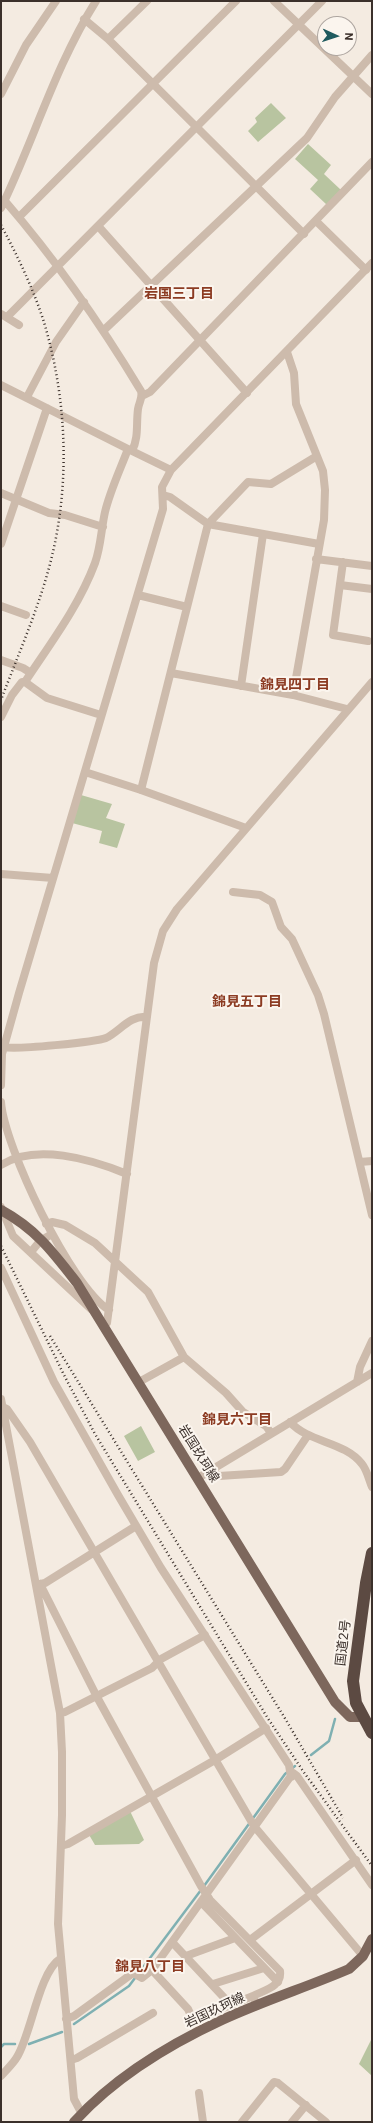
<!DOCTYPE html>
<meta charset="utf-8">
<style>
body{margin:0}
#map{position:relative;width:373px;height:2123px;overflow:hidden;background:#f4ebe1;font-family:Roboto,sans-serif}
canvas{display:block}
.frame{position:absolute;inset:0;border:2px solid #3b302b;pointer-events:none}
.north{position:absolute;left:317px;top:16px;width:40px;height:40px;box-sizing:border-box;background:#fbf5ee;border:1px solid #aea6a0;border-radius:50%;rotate:93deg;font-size:11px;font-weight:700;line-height:16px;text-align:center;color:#3b302b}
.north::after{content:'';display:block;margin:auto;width:14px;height:18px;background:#1f5a5e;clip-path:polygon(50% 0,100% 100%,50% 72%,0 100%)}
</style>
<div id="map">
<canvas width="373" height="2123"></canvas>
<div class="frame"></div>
<div class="north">N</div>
</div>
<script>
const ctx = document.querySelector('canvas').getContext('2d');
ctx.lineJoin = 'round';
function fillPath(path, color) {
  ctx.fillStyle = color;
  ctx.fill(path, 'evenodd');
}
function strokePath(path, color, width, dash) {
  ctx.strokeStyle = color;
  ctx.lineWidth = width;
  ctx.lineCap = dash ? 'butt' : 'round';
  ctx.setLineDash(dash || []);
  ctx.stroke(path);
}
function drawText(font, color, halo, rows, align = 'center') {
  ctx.font = font + ' Roboto,"Noto Sans JP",sans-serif';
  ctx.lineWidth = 4;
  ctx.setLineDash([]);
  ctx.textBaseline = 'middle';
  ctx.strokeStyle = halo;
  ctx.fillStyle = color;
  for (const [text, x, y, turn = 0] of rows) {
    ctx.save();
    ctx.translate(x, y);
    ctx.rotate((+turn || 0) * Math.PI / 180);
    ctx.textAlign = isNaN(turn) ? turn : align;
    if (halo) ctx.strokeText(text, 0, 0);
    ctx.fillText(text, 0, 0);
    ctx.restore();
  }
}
fillPath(new Path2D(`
 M271,103l15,15 -28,24 -10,-11 9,-9 -2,-4z
 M308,144l23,21 -7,9 17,16 -14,15 -17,-16 8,-9 -23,-21z
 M81,795l31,9 -6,14 19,6 -8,24 -18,-5 3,-12 -30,-8z
 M141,1426l14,26 -17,9 -14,-25z
 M129,1809l15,31 -5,4 -44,1 -7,-12z
 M372,2038v38l-13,-12z`), '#b8c4a0');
strokePath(new Path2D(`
 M311,1755l18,-14 6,-22
 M204,1886l81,-112 10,-8
 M74,2024l55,-38 72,-96
 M29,2044l33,-12
 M1,2047l3,-3h11`), '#7fb0b2', 2.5);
strokePath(new Path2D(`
 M274,1l98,93
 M84,19l24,20 196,195
 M108,39l39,-38
 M1,94l25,-49 30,-44
 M1,208c33,-68 54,-142 95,-207
 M19,217l217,-216
 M316,221l50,49
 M99,227l148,166
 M1,314l18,11
 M7,317l315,-316
 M104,330l203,-192 28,-41 37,-42
 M287,352l7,21 2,31 27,67 2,19 -1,30 -31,175
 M1,385l127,64
 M142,396l8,-4 222,-230
 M27,397l29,-55 28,-40
 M132,451l39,19
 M1,493l48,20 16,2 38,12
 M163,495l7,2 38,27 111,20
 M1,544l46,-136
 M316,559l56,7
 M343,562l-10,73 35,6
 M340,585l32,4
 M138,595l49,12
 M1,606l25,9
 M1,660l22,8 8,5
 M171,673l122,22 54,14
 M25,682l22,16 54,17
 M241,686l22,-152
 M1,717l11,-22 10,-13h3c25,-38 54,-76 70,-119 6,-17 6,-33 10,-51 5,-21 15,-42 23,-63l4,2c7,-14 4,-27 6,-42 1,-7 5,-11 3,-18 -41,-68 -85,-131 -136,-190
 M85,772l56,18 105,38
 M141,790l67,-266 40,-42 23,2 46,-28
 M1,874l52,4
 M233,892l27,3 12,7 9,25 11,12 26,56 6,19 48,201
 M4,1047c11,3 92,-5 102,-9 14,-7 24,-23 41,-21
 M1,1085l1,-31 17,-61 144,-484 -1,-22 9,-17 201,-207
 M1,1102c3,44 70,185 108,208
 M360,1162l12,-1
 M1,1165c34,-22 90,-6 126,9
 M1,1207l12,29 78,73
 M46,1224l6,-2 13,3 30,18 53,49 36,65 42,36 17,19 23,14 5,7
 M31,1252l9,-11 12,-7
 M1,1268l53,114 64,113 43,73 128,197 2,12
 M104,1326l3,-3 47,-360 9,-32 14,-22 195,-227
 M139,1382l45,-25
 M357,1382l3,-15 12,-26
 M1,1399l59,314 2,39v63l-4,109 16,175 8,15
 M3,1407l4,2 23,33 224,384 109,130
 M290,1422c19,21 54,19 72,42 5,6 7,16 10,23
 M211,1470l8,6 62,-4 4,-3 23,-34
 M198,1478l174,-105
 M40,1584l57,113 104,189 9,14 70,71c2,16 -16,19 -27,25l4,10
 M36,1585l9,-2 91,-57
 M60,1713l5,-1 87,-44 9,-9 44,-24
 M61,1846l7,-2 147,-84 51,-32
 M201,1902l77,80
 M250,1940l106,-80
 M172,1942l58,62
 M186,1956l49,-18
 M152,1970l36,39 5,11 60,-24
 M213,1984l51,-16
 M66,2019l8,-3 59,-43 9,5 10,-8 141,-197 4,3 75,109
 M71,2060l6,-2 76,-45
 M1,2076c5,-6 12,-12 16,-19 14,-22 22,-85 43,-98
 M199,2093l4,29
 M242,2122l32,-40 4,1 48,39
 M292,2122l14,-17`), '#cdbbac', 8);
strokePath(new Path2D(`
 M1,1210c35,19 52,42 76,73l258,419 15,15h12
 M74,2122c40,-44 94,-77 148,-102 41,-19 85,-33 127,-51l14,-13 9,-17`), '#7d675c', 10);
strokePath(new Path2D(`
 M372,1553l-6,30 -13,98 3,22 16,30`), '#5c4a42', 12);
strokePath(new Path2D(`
 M1,225c16,30 31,61 42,94 24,78 28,165 7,245 -12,46 -32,91 -49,136
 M1,1246l63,129 31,59 172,283 36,54 69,95
 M50,1336l236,384 57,98`), '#3b302b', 2.5, [1, 3]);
drawText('13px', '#3b302b', '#fbf5ee', [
 ["岩国玖珂線",198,1454,58],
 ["国道2号",344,1643,-83],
 ["岩国玖珂線",215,2011,-25]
]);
drawText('bold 14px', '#8c3b22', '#fbf5ee', [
 ["岩国三丁目",179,294],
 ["錦見四丁目",295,685],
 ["錦見五丁目",247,1002],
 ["錦見六丁目",237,1420],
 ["錦見八丁目",150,1967]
]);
</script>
